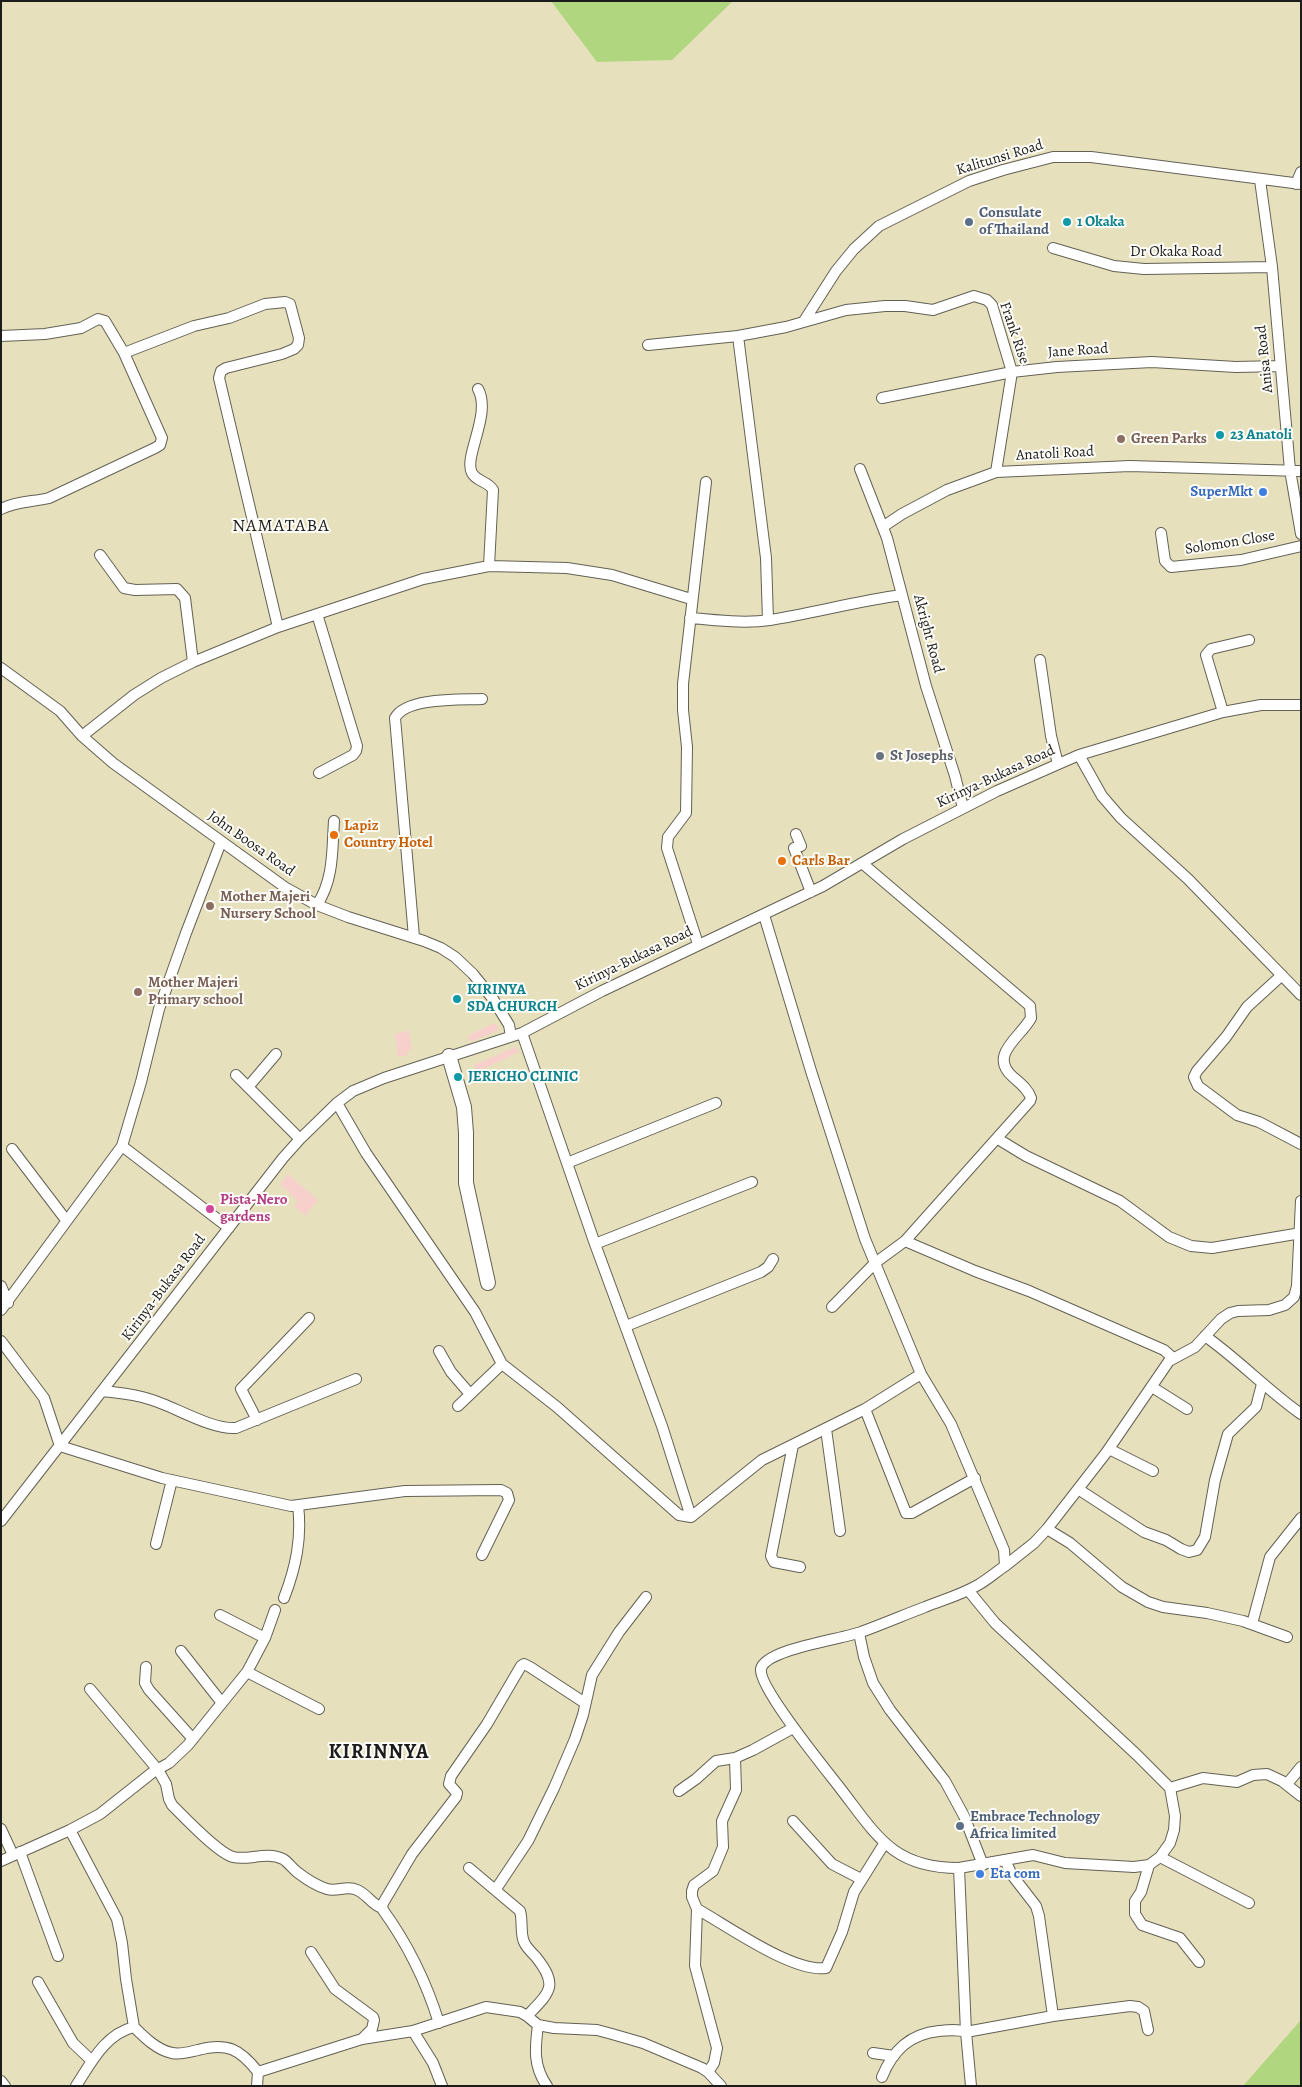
<!DOCTYPE html>
<style>
body{margin:0}
#map{position:relative;width:1302px;height:2087px;overflow:hidden;background:#e7e0bc;font-family:Alegreya,serif}
canvas{display:block}
.frame{position:absolute;inset:0;border:2px solid #1c1c1c;pointer-events:none}
</style>
<div id="map">
<canvas width="1302" height="2087"></canvas>
<div class="frame"></div>
</div>
<script>
const ctx = document.querySelector('canvas').getContext('2d');
ctx.lineJoin = 'round';
function fillPath(path, color) {
  ctx.fillStyle = color;
  ctx.fill(path, 'evenodd');
}
function strokePath(path, color, width, dash) {
  ctx.strokeStyle = color;
  ctx.lineWidth = width;
  ctx.lineCap = dash ? 'butt' : 'round';
  ctx.setLineDash(dash || []);
  ctx.stroke(path);
}
function drawText(font, color, halo, rows, align = 'center') {
  ctx.font = font + ' Alegreya,serif';
  ctx.lineWidth = 4;
  ctx.setLineDash([]);
  ctx.textBaseline = 'middle';
  ctx.strokeStyle = halo;
  ctx.fillStyle = color;
  for (const [text, x, y, turn = 0] of rows) {
    ctx.save();
    ctx.translate(x, y);
    ctx.rotate((+turn || 0) * Math.PI / 180);
    ctx.textAlign = isNaN(turn) ? turn : align;
    if (halo) ctx.strokeText(text, 0, 0);
    ctx.fillText(text, 0, 0);
    ctx.restore();
  }
}
fillPath(new Path2D(`
 M495,1023l4,7 -29,12 -3,-6z
 M409,1030l3,20h-5l1,5 -10,2 -3,-23z
 M515,1047l4,5 -42,20 -3,-7z
 M288,1174l30,26 -13,16 -11,-10 4,-5 -18,-17z`), '#f7d0cc');
fillPath(new Path2D(`
 M551,1h182l-61,59 -75,2z
 M1301,2020v66h-58z`), '#b0d67f');
const street = new Path2D(`
 M1260,180l12,87 18,203 11,64
 M1296,184l5,-12
 M1053,248l61,18 30,3 128,-2
 M804,321l32,-50 18,-22 25,-23 90,-45 34,-11 50,-13h38l210,27
 M1,336l44,-2 36,-6 17,-9 7,2 19,32 38,85 -2,7 -5,3 -106,50c-16,4 -33,3 -48,11
 M738,336l28,222 2,62
 M648,345l90,-9 48,-9 60,-17 39,-4h20l28,4 41,-14 13,4 5,5 20,67 -16,100
 M124,353l70,-27 35,-8 36,-14 20,-2 5,2 9,34 -1,7 -4,4 -12,5 -56,14 -5,3 -2,7 59,249
 M478,389c14,25 -15,68 -6,84 5,9 16,8 21,17l-4,76
 M882,398l130,-26 45,-5 95,-5 84,5 44,-1
 M860,469l27,69 39,148 29,90 8,32
 M884,526l18,-12 45,-24 49,-18 134,-6 171,5
 M1161,533l4,28 6,6 70,-7 60,-14
 M100,555l24,33 11,2 42,-1 8,9 8,64
 M317,614l40,132 -1,5 -3,4 -34,18
 M690,618c26,2 54,6 80,2 44,-7 87,-19 132,-25
 M1040,660l11,76 7,28
 M1,668l59,43 22,25 31,27 173,125 31,17 31,12 76,24 17,7 14,9 18,17 20,25 16,26 2,11
 M1223,712l-17,-57 5,-6 38,-9
 M82,736l52,-41 27,-17 32,-16 85,-35 145,-48 66,-13 78,2 45,7 79,24
 M1079,755l23,41 19,22 67,61 113,116
 M796,834l5,12 -7,2 17,44
 M317,905c17,-26 15,-55 17,-84
 M764,915l47,156 54,168 56,135 30,50 53,126 1,16c-9,6 -18,14 -27,19 -17,10 -36,15 -53,22 -21,8 -42,17 -64,25 -18,7 -96,17 -100,37 -3,18 66,102 79,119 37,48 53,80 119,80l7,164c-9,-3 -17,-2 -27,-1 -29,3 -46,19 -57,46
 M414,937l-19,-219c11,-21 66,-18 87,-19
 M698,944l-31,-96 1,-11 18,-24 1,-66 -4,-37v-26l23,-202
 M1282,975l-35,32 -21,30 -29,34 -3,6 4,9 39,29 22,7 42,22
 M522,1033l73,211 67,182 29,91
 M236,1075l64,64
 M248,1087l28,-33
 M337,1103l29,50 109,159 27,52 55,43 122,108 12,2 71,-57 103,-51 56,-35
 M998,1139l28,17 94,45 49,36 22,9 21,2 89,-15
 M122,1146l107,82
 M12,1149l54,71
 M567,1163l149,-60
 M905,1241l70,30 54,20 135,59 9,8
 M595,1244l157,-62
 M1,1286l7,17
 M832,1307l43,-44 30,-22 125,-140 1,-3c-3,-9 -11,-15 -18,-21 -25,-22 7,-39 18,-59l-1,-12 -168,-143
 M1,1310l121,-164 19,-64 18,-73 27,-76 35,-91
 M626,1326l135,-54 7,-5 5,-8
 M1205,1336c34,24 62,54 96,78
 M1,1341l43,57 16,48 102,32 129,28 114,-15 96,-1 6,3 2,7 -27,55
 M439,1351l12,21 19,22
 M1152,1387l35,22
 M103,1391c16,2 31,3 46,8 25,7 62,31 87,29l120,-49
 M458,1406l44,-42
 M865,1409l41,104h6l63,-35
 M257,1420l-16,-31 68,-71
 M826,1429l14,102
 M793,1445l-22,111 3,6 26,5
 M1109,1449l44,22
 M1078,1489l66,43 22,8 15,9 8,3 8,-2 8,-13 10,-57 13,-46 28,-27 6,-23
 M1,1521l282,-363 17,-19 37,-36 16,-12 31,-13 138,-45 80,-42 221,-105 80,-47 94,-48 82,-36 144,-43 38,-7h40
 M1047,1529l23,14 52,44 26,15 15,5 44,6 36,8 44,16
 M156,1544l16,-64
 M1005,1566l29,-23 13,-14 59,-76 63,-92 26,-14 26,-28 9,-6 8,-2 31,-1 16,-5 9,-8 3,-11 4,-85
 M284,1598c12,-31 18,-60 14,-93
 M220,1615l45,23 -18,34
 M1252,1624l18,-67 31,-39
 M859,1633l5,24 9,26 17,27 55,71 19,35 19,49
 M265,1638l10,-28
 M181,1651l41,52
 M146,1667l-1,16 4,7 44,49
 M90,1689l68,81 8,14 3,15 3,6c12,12 46,48 61,52 15,4 33,-6 50,2 5,3 9,9 14,13 9,7 20,14 30,17 10,3 20,-4 30,1 10,4 15,15 25,18
 M1287,1784l14,-17
 M1170,1788l33,-10 34,4 16,-7 14,-1 15,7 19,15
 M679,1791l17,-12 20,-18 19,-3 18,-8 40,-22
 M793,1821l39,43 29,15
 M1,1829l12,26
 M70,1830l47,89 5,24 4,36 8,48c-29,7 -43,36 -58,59
 M20,1852l38,104
 M1160,1857l89,46
 M1005,1860l7,15 24,31 3,10 14,100
 M1,1861l69,-31 30,-16 53,-42 16,-9 19,-18 59,-73 72,37
 M1149,1865l-8,27 -6,9v13l7,11 38,13 19,24
 M469,1868l51,43c3,10 0,22 4,31 2,5 8,11 12,15 23,29 14,35 -9,59
 M959,1868l74,-13 32,8 69,4 15,-2 11,-8 10,-14 4,-13 1,-14 -5,-28 -33,-33 -142,-132 -27,-33
 M496,1889l32,-48 26,-53 21,-49 8,-24 9,-40 27,-43 27,-35
 M697,1909c29,16 96,64 129,59l16,-36 12,-40 30,-48
 M311,1952l24,37 38,28 1,3 -2,9 -10,10
 M38,1982l35,61 19,18
 M439,2023c-13,-42 -30,-77 -56,-113l-1,-5 30,-51 44,-57 1,-4 -8,-9 2,-8 36,-52 34,-58 3,-2 6,3 55,36
 M538,2025c-3,23 -5,41 9,61
 M134,2027c10,10 23,23 38,26 9,2 17,-1 26,-3 29,-8 42,-1 60,22l-1,14
 M413,2031l20,32 9,23
 M873,2053l21,3
 M258,2072l104,-33 51,-8 73,-24 34,5 7,4 11,9 16,3 43,2 15,4 31,9 59,25 6,4 13,14
 M708,2072l6,-9 3,-15 -22,-82 2,-57 -5,-12v-6l2,-6 19,-14 10,-24 -1,-26 14,-31 -1,-32
 M1,2081l4,5
 M971,2086l-5,-54 87,-16 77,-10 8,1 6,4 4,19`);
const secondary = new Path2D(`
 M449,1056l15,51 2,26v50l22,100`);
strokePath(street, '#636154', 12);
strokePath(secondary, '#636154', 16);
strokePath(street, '#fff', 10);
strokePath(secondary, '#fff', 14);
for (const [x, y, r, color] of [
 [969,222,5,"#5c6f8a"],
 [1067,222,5,"#0f9aa8"],
 [1220,435,5,"#0f9aa8"],
 [1121,439,5,"#8d6e63"],
 [1263,492,5,"#3f7fe0"],
 [880,756,5,"#6b7280"],
 [334,835,5,"#e8710a"],
 [782,861,5,"#e8710a"],
 [210,906,5,"#8d6e63"],
 [138,992,5,"#8d6e63"],
 [457,999,5,"#0f9aa8"],
 [458,1077,5,"#0f9aa8"],
 [210,1209,5,"#d1479c"],
 [960,1826,5,"#5c6f8a"],
 [980,1874,5,"#3f7fe0"]
]) {
  const dot = new Path2D();
  dot.arc(x, y, r, 0, 2 * Math.PI);
  ctx.fillStyle = color;
  ctx.fill(dot);
  strokePath(dot, '#fdfcf7', 2);
}
drawText('15px', '#1c1c1c', '#fdfcf7', [
 ["Kalitunsi Road",1000,158,-17],
 ["Dr Okaka Road",1176,252],
 ["Frank Rise",1014,333,71],
 ["Jane Road",1078,351,-4],
 ["Anisa Road",1265,359,-96],
 ["Anatoli Road",1055,454,-3],
 ["Solomon Close",1230,543,-9],
 ["Akright Road",928,634,75],
 ["Kirinya-Bukasa Road",996,777,-25],
 ["John Boosa Road",251,844,35],
 ["Kirinya-Bukasa Road",634,959,-26],
 ["Kirinya-Bukasa Road",164,1288,-53]
]);
drawText('bold 15px', '#4e5e75', '#fdfcf7', [
 ["Consulate",979,213],
 ["of Thailand",979,230],
 ["Embrace Technology",970,1817],
 ["Africa limited",970,1834]
], 'left');
drawText('bold 15px', '#0d838f', '#fdfcf7', [
 ["1 Okaka",1077,222],
 ["23 Anatoli",1230,435],
 ["KIRINYA",467,990],
 ["SDA CHURCH",467,1007],
 ["JERICHO CLINIC",468,1077]
], 'left');
drawText('bold 15px', '#785e54', '#fdfcf7', [
 ["Green Parks",1131,439],
 ["Mother Majeri",220,897],
 ["Nursery School",220,914],
 ["Mother Majeri",148,983],
 ["Primary school",148,1000]
], 'left');
drawText('bold 15px', '#366cbe', '#fdfcf7', [
 ["SuperMkt",1253,492],
 ["Eta com",990,1874,"left"]
], 'right');
drawText('bold 15px', '#5b616d', '#fdfcf7', [
 ["St Josephs",890,756]
], 'left');
drawText('bold 15px', '#c56008', '#fdfcf7', [
 ["Lapiz",344,826],
 ["Country Hotel",344,843],
 ["Carls Bar",792,861]
], 'left');
drawText('bold 15px', '#b23c85', '#fdfcf7', [
 ["Pista-Nero",220,1200],
 ["gardens",220,1217]
], 'left');
ctx.letterSpacing = '1px';
drawText('18px', '#1c1c1c', '#fdfcf7', [
 ["NAMATABA",281,527]
]);
ctx.letterSpacing = '0px';
ctx.letterSpacing = '1px';
drawText('bold 20px', '#1c1c1c', '#fdfcf7', [
 ["KIRINNYA",379,1753]
]);
ctx.letterSpacing = '0px';
</script>
